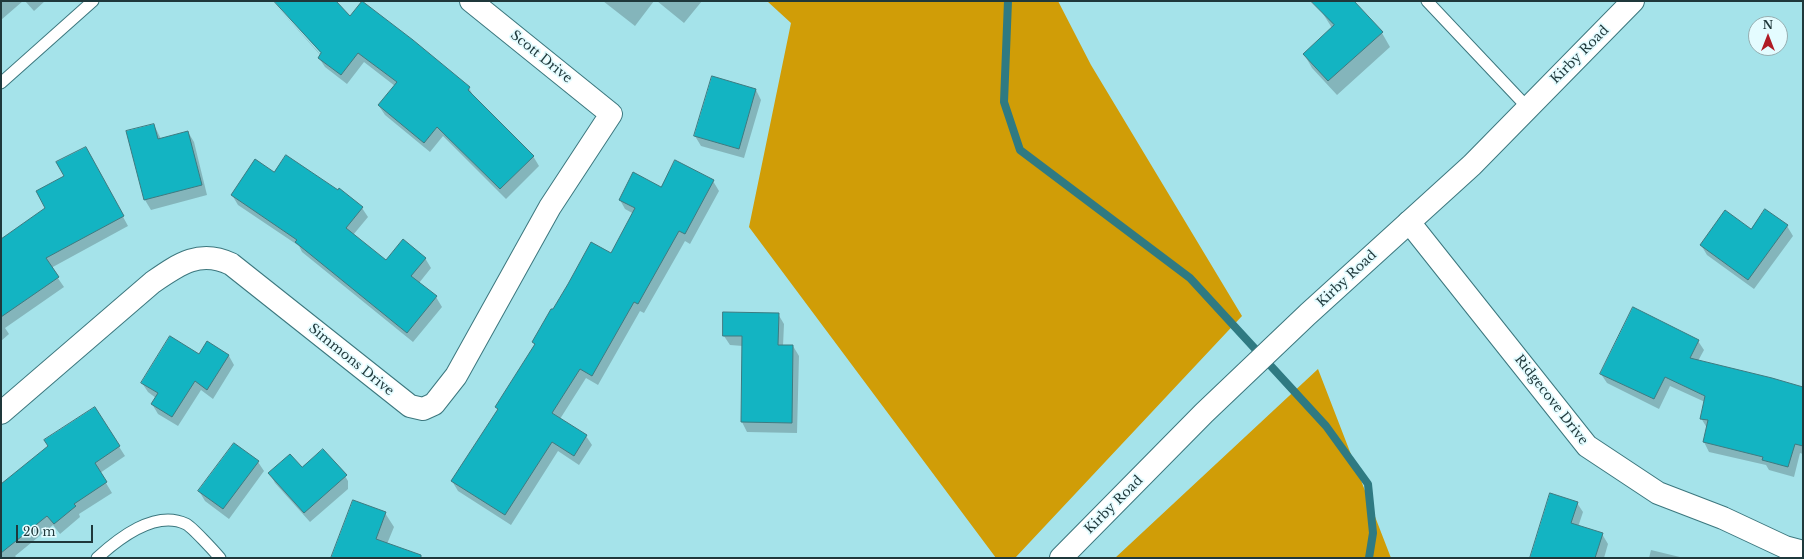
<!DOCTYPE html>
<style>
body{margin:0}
#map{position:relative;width:1804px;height:559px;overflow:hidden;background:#a5e3ea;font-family:"Libre Baskerville",serif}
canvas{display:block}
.frame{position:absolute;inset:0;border:2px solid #1f383b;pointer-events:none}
.north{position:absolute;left:1748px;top:16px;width:40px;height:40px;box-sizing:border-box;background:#e4fcff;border:1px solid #95aeb1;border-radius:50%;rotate:0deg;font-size:11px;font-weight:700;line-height:16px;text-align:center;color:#1f383b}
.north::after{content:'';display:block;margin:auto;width:14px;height:18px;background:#af1c25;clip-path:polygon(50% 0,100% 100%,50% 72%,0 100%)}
.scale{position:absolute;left:16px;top:525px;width:77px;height:18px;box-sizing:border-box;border:2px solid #1f383b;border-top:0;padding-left:5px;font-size:12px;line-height:14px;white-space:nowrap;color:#1f383b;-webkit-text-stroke:3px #e4fcff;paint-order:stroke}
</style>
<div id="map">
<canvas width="1804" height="559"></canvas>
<div class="frame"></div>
<div class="north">N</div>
<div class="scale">20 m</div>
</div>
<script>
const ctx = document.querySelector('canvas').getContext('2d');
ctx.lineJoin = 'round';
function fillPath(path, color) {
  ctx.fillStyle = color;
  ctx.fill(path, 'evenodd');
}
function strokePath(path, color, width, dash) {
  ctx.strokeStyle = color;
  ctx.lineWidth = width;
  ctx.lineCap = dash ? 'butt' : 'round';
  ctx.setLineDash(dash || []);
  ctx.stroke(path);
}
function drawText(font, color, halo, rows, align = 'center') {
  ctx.font = font + ' "Libre Baskerville",serif';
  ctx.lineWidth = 3.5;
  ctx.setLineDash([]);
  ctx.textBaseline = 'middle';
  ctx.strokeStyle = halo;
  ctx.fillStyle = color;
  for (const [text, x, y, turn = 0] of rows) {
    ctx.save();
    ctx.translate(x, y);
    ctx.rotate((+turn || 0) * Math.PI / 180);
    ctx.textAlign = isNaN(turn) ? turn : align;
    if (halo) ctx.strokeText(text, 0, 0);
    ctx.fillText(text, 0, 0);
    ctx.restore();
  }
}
fillPath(new Path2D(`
 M767,1h291l33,64 151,251 -227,242h-19l-247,-331 42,-204z
 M1318,369l73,189h-276z`), '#d09d07');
fillPath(new Path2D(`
 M1,1h22l-22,19z
 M25,1h20l-11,10z
 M272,1l51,57 2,-1 -50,-56h60l15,16 119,71 5,9 59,59 6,10 -33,33 -63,-63 -13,16 -45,-37 -6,-9 16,-20 -31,-24 -17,22 -22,-17 -6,-9 2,-3z
 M603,1h51l-19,25z
 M657,1h45l-18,22z
 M1328,1h24l30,32 8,14 -53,48 -25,-27 -8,-14 28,-26 -12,-19z
 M756,90l5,10 -17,58 -43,-12 -6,-10z
 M154,125l7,14 27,-7 6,10 13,53 -56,15 -6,-10 -18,-68z
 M91,158l37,68 -77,42 13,19 -59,41 4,6 -8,7v-101l46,-32 18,-32z
 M275,173l87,35 6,9 -15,18 33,27 39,-4 6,10 -12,15 17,14 6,10 -29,35 -111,-90 -3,-6 -61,-41 -6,-10z
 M713,181l6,10 -29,53 -5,-3 -41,72 -4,-2 -42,74 -12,-7 -26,41 26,17 6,9 -13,20 -21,-14 -47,74 -53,-34 -6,-10 46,-71 -2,-3 39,-62 -2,-3 20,-31 59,-57 22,-40 -9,-5 -5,-9 41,-12z
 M1765,210l22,16 6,10 -39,53 -47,-34 -6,-10 50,-15z
 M778,314l6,10 -1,22h10l6,10 -2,77 -50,-1 -5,-10 1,-76 -13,-1 -6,-9z
 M1698,341l6,9 -6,11 105,27v66l-3,-1 -6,24 -25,-7 -3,-5 -57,-13 -5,-10 3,-14 -6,-10 4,-16 -35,-16 -11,23 -52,-26 -6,-9z
 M199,356h30l5,9 -21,34 -12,-9 -23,36 -20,-12 -6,-10 4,-6 -8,-6 -6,-9z
 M95,409l30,47 -25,17 12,20 -33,21 1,3 -20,17 -7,-9 -38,31 2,2h-16v-73z
 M234,444l24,18 6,9 -35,48 -24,-18 -6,-10z
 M302,469l40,2 6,10v8l-38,33 -35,-39 -5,-9z
 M1577,503l6,9 -5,15 24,7 6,10 -4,14h-73z
 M385,513l9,14 -7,17 18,14h-70z
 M1651,550l33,8h-35z`), '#0003');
strokePath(new Path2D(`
 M1008,1l-4,101 16,48 170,128 136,148 42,58 5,49 -4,25`), '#2f7a82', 8);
const building = new Path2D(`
 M274,1h62l14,15 12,-15 51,39 57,47 -2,3 66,66 -34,33 -63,-62 -13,16 -46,-38 19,-23 -39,-29 -17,22 -23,-17 3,-5z
 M1311,1h43l29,31 -55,49 -25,-27 31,-29z
 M712,76l44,13 -17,60 -45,-13z
 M154,124l4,15 30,-8 14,54 -58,15 -18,-69z
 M86,147l38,69 -78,42 13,19 -58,40v-78l44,-31 -9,-17 28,-15 -8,-14z
 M286,155l52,35 1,-2 24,19 -17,21 40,32 17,-21 23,19 -15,18 26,20 -30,37 -112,-91 2,-2 -66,-45 24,-36 19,13z
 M675,160l39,20 -29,54 -6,-3 -41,73 -4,-2 -42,74 -12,-7 -28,44 35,22 -13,21 -22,-14 -47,73 -54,-34 47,-72 -3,-2 40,-63 -3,-2 19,-33h2l15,-25 23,-42 20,11 24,-45 -16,-8 14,-28 28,15z
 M1765,209l23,16 -40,55 -48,-35 25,-35 26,19z
 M1633,307l66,33 -9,18 82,20 31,9v59l-8,-2 -7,23 -26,-7 1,-3 -60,-15 5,-22 -8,-1 5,-23 -40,-19 -11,22 -54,-25z
 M723,312l56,1 -1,32h15l-1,78 -51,-1 1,-86h-19z
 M170,336l29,18 8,-13 22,14 -22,35 -12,-9 -23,36 -21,-13 7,-11 -17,-10z
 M95,407l25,39 -25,17 12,19 -33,22 2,2 -22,18 -7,-8 -46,37v-69l47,-38 -4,-6z
 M234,443l25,18 -36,48 -25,-18z
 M323,449l24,26 -43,38 -36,-40 22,-19 12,13z
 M1550,493l28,9 -7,21 32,10 -8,25h-65z
 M353,500l33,12 -10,27 45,16v3h-90z`);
fillPath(building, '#13b4c2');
strokePath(building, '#3e7a80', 1);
const service = new Path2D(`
 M1427,1l101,107
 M1,83l92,-82
 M97,558c21,-19 58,-49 89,-34 6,3 28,27 34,34`);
const minor = new Path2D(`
 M1409,222l178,224 71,47 65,25 62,29 18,5
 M1,413l152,-131c26,-18 47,-33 78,-18l179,142 13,3 11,-5 22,-28 94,-169 61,-93 -140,-113`);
const tertiary = new Path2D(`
 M1061,558l143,-145 104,-99 164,-149 161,-164`);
strokePath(service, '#3c777e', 13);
strokePath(minor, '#3c777e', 24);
strokePath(tertiary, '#3c777e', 24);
strokePath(service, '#fff', 11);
strokePath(minor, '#fff', 22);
strokePath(tertiary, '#fff', 22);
drawText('13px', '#1f383b', '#e4fcff', [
 ["Kirby Road",1580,55,-45],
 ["Scott Drive",541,57,39],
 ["Kirby Road",1347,279,-43],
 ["Simmons Drive",351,360,39],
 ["Ridgecove Drive",1551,400,52],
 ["Kirby Road",1114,505,-45]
]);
</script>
